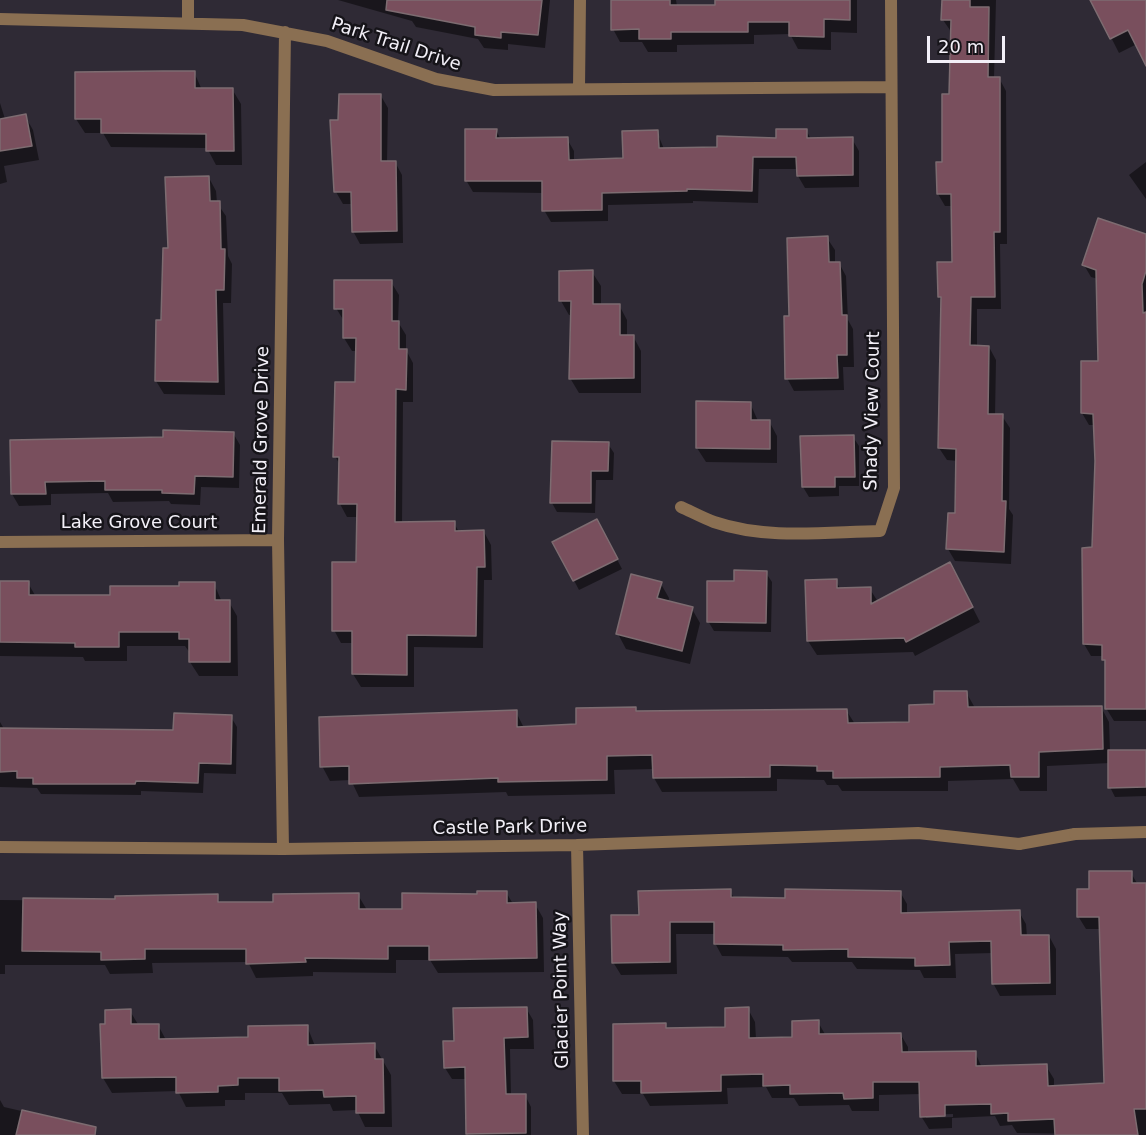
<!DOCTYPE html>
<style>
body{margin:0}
#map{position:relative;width:1146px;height:1135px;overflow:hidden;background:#2f2a35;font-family:"DejaVu Sans",sans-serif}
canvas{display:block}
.scale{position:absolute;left:927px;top:36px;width:78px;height:27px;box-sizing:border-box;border:3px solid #f3f0f8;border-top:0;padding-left:8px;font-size:18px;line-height:21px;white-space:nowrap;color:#f3f0f8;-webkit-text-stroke:4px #161419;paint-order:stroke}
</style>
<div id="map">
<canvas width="1146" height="1135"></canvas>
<div class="scale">20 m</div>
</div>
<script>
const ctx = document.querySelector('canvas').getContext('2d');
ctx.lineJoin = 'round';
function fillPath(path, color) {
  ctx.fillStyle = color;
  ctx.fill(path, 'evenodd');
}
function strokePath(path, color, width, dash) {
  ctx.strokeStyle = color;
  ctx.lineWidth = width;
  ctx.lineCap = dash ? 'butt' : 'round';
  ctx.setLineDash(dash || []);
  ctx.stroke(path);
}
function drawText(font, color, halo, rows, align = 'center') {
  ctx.font = font + ' "DejaVu Sans",sans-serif';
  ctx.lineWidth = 5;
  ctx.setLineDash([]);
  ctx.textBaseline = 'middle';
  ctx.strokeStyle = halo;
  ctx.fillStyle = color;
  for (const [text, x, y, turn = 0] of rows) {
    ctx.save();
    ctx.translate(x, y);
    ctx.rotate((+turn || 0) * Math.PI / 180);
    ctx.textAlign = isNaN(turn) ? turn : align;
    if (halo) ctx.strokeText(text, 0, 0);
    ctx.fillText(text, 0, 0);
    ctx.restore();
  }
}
fillPath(new Path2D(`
 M338,0h212l-5,48 -37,-4v6l-24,-2 -6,-9 -62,-12 -4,-6z
 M612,0h64l1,6h40v-6h140v33l-26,-1v18l-33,-1 -8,-15 -36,1v9l-77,1v7h-29l-6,-10h-22l-7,-13z
 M943,0h53l-2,78h5l7,13 1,153h-7l1,65h-24v38h12l7,13 -1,56h7l8,12 -1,81 4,6 -2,49 -56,-3 -7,-12 9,-35 1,-53 -11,-1 -8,-12 4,-145 -4,-6 15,-34 -1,-57h-8l-7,-12 13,-99 1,-62 -9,-13z
 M1092,0h54v52l-9,-8 -18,9z
 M194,72l8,18 30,-1 9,15 1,61h-26l-9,-17 -96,-1 -8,-14h-18l-9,-14z
 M381,96l7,12 -1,54h8l7,13 1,68 -43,1 -7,-13v-27h-10l-7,-12 -4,-70h8z
 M0,103l5,16 20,-3 8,14 6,30 -35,6 3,16 -7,2z
 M496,130l5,10 66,-1 7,12v10l51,-1 32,-28 7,17 54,-1 59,-8 29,-10 5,9h41l7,12v36l-54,1 -7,-12v-7h-39l-1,34 -65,-2v2l-85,2v16l-57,1 -7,-12 -1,-17 -70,-1 -7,-12z
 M1146,162v37l-17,-24z
 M209,178l7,13 1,12 9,13 2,40 4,8 -1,39h-8l2,92 -61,-1 -8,-13 13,-132z
 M1146,235v486h-32l-8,-13 1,-42 -4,-10h-12l-7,-12 10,-95 2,-88 -1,-36h-6l-7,-12 18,-51 -2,-83 -7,-2 -7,-12z
 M827,238l8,12v14l4,-1 7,13 2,44 5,9 1,38h-11l1,23 -50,1 -7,-13 4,-61z
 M592,272l9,14v19h18l8,15v16h6l8,15v42h-62l-9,-15 2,-63h-3l-8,-14z
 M391,282l8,13 -1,27 8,13v15l7,13v39h-10l-1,122 52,-1 5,9h25l7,13 1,35h-8l-1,68 -69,-1v40h-53l-8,-13 1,-31h-13l-7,-13 23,-66 1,-47h-11l-7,-13v-39l-5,-9 22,-72v-33h-5l-8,-13v-17l-8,-13z
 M750,403l8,18h11l8,15v27l-71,-1 -9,-14z
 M233,433l7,12 -1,43 -38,-1 -1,18 -29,-1 -2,-3 -56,1 -5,-9 -57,1v11l-32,1 -7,-12 -1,-53 154,-3z
 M802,437h51l6,9v40h-20v10l-30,1 -6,-10z
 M608,444l6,9 -1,27h-17l-1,33 -38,-1 -5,-9z
 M602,530l20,39 -43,21 -25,-48z
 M766,573l6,9 -1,50 -57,-1 -6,-10 27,-38z
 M958,579l22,43 -65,34 -2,-4 -96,3 -9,-14 28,-60 5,9 29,-1 8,13z
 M0,583h28l8,14h75l103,-13 8,18h7l8,14 1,60h-39l-9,-14v-9l-5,-7h-58v15h-42l-2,-4 -83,-1z
 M661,584l8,14 -1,5 24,6 8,14 -10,41 -64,-15 -8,-15z
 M966,692l9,16 126,-1 8,15 1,29h36v45l-31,1 -5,-10v-24l-63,3v25h-27l-7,-12 -65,2v10h-106l-4,-6h-11l-3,-5 -47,-1v12l-115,1 -8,-14v-9l-40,1 1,24 -107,2 -2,-4 -147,5 -8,-17 -21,1 -8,-15 194,-54 8,16 54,-2 57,-18 2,4 209,-2 9,14 56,-1 24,-17z
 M231,717l6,10 -1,47 -32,-1 -1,20 -62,-2v4l-100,-1 -4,-6 -37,-1v-65l4,7 171,2z
 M1131,873l7,12h8v250l-129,-2 -5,-8 -12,1 -5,-10 -43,2v10l-23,1 -8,-13v-22l-42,1v16h-27l-3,-6 -50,1 -5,-8h-22l-6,-11 -39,1 1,16 -78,2 -7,-12h-21l-8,-13 52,-56 2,5 59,-2 21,-19 7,13 1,17h38l24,-17 8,14 75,-1 7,12v7l67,-2 7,16 64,-2 8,13v8l52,-3 -5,-155h-15l-8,-13 13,-25zM953,1114v3l-27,1v-3z
 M730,891l4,7 53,1 113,-7 7,12v11l112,-3 7,12 1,13 22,-1 7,13v46l-56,1 -7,-13v-30l-38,1 1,24h-32l-4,-8 -63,-1 -5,-7h-60l-4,-5 -66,-1 -7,-13v-9h-39l1,40 -56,1 -8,-13 27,-46z
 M506,892l7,12h22l8,14 1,54 -106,1 -8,-13h-34v13l-83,-1v4l-57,2 -8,-16 -96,1 1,10 -43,1 -5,-9h-100v9h-5v-74l117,1 100,-5 4,8h54l83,-9 9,15 36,1z
 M526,1008l7,12 1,29h-24l1,46h14l6,12v28h-63l-1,-56h-15l-7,-11 11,-25z
 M130,1011l9,15 19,-1 8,15 83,-1 58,-13 8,20 59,-1 17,30 1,52h-27l-8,-17 -24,1 -3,-7 -41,1 -7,-12h-37v7h-20v6l-39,1 -8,-16 -66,2 -9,-15 -1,-52z
 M0,1100l4,7 74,17 6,11h-84z`), '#0007');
const building = new Path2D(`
 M387,0h155l-4,35 -37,-3v6l-26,-3v-8l-89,-17z
 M611,0h59v5h45v-5h135v20l-26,-1v18l-35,-1v-14h-41v10h-77v7h-32v-10l-28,1z
 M942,0h28v7h19l-1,70h12v155h-6l1,65h-24l-1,48 19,1 -1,68h15l-1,87h4l-2,51 -58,-3 2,-36h7l1,-64 -18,-1 3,-151h-3l-1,-35h15l-1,-68h-14l-1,-32h6v-68h7l2,-74h-10z
 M1090,0h56v66l-18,-36 -18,9z
 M163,71h32v17h38l1,63h-28v-17l-105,-1v-14h-26v-47z
 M339,94h42v67h15l1,70 -45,1 -1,-40h-17l-4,-72h8z
 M26,114l6,32 -32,5v-32z
 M465,129h32l-1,9 72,-1 1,23 54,-2 -1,-27 36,-1 1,18 58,-1v-11l59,2v-9h31v9l46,-1v38l-56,1 -1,-19h-43l-1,34 -65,-2v2l-85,2v17l-60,1v-30h-77z
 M209,176l1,25h10l1,48h4l-1,41h-8l2,92 -63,-1 1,-61h5l2,-72h5l-3,-71z
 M1098,218l48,16v37l-4,13 1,29 3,-1v397h-41v-49h-3v-15l-19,-1 -1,-96 10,-1 3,-86 -2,-47 -12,-1v-52h17l-2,-91 -14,-5z
 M828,236l1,26h11l2,53h5v40h-10l1,23 -53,1 -1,-63h5l-2,-78z
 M593,270v34h27v31h14v43l-65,1 2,-78h-12v-30z
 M334,280h58v41h7v28h8l-1,41 -10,-1 -1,133 60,-1v10l29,-1 1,37h-8l-1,69 -69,-1v40l-55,-1v-43h-20v-69h24l1,-58h-19l1,-47h-6l2,-75h20l1,-44h-13v-29h-9z
 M696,401l55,1v18h19v29l-74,-1z
 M163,430l71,2 -1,45 -38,-1 -1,18 -32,-1v-3h-57v-9l-60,1 1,12h-35l-1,-54 153,-3z
 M854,435l1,42h-20v10h-33l-2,-51z
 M552,441l57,1 -1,29h-17v32h-41z
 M597,519l21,40 -45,22 -21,-39z
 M950,562l23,45 -67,35 -2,-4 -97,3 -2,-61 32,-1v9l34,-1v17z
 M734,570l33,1 -1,52 -59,-1v-41h27z
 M631,574l31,8 -5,16 36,9 -11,44 -66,-17z
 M0,581h29v14h81v-9h69v-4h36v18h15v62h-41v-23h-10v-7h-60v15h-44v-4l-75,-1z
 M934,691h33l1,16 134,-1 1,43 -64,3v25h-28l-1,-12 -70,2v10l-107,1v-7h-16v-5l-47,-1v12l-117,1 -1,-23 -45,1v24l-109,2v-4l-149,6v-18l-29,1 -1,-50 198,-7v17l59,-3v-16l60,-1v4l211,-2 1,14 61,-1v-17l25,-1z
 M174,713l58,2 -1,49 -32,-1 -1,20 -62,-2 -1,3h-102v-6h-16v-7l-17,1v-44l173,2z
 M1108,750h38v37l-38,1z
 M1089,871h43v12h14v226h-12l4,26h-83l-1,-16 -46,2v-8l-17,1v-10l-46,1v11l-25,1 -1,-35h-46v16l-29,1 -1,-6 -53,1v-9l-27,1v-12l-42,1v16l-80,2v-12h-28v-57l53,-1v5l59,-1v-19l24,-1v31l43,-1v-16l27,-1v14l82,-1 1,19 74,-1v15l71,-2 1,22 56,-3 -5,-166h-22v-28h12z
 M731,889v8l54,1v-9l116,2v22l119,-3 1,25h28l1,48 -58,1 -1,-43 -42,1 1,23 -35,1v-8l-67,-1v-8l-65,1v-5l-69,-1v-22h-44v40l-58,1 -1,-48h28l-1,-24z
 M477,891h30v12l29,-1 1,56 -108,2v-14h-41v13l-83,-1 1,4 -60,2v-15h-101v10l-44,1v-8l-79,-1 1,-53 92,1v-3l103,-2v8h55v-8l86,-1v16h43v-16l75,1z
 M527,1007l1,30 -24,1 2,56h20v39l-60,1 -1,-67 -21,1 -1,-27h11l-1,-33z
 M131,1009v15h28v15l89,-2v-11l60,-1v20l67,-2v16h8l1,54h-28v-17l-32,1 -1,-7 -44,1v-13h-41v7l-20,1v6l-42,1v-16l-74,1 -2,-54h5v-14z
 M22,1110l74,17 -1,8h-79z`);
fillPath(building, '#794f5d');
strokePath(building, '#7d6c71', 1.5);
strokePath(new Path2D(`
 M1019,844l56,-10`), '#8a6f52', 12);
strokePath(new Path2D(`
 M0,19l243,6 84,16 109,38 58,11 397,-3
 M188,22v-22
 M579,88l1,-88
 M681,507c11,5 22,11 33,15 53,18 111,10 166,9l14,-43 -3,-488
 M0,542l278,-2
 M1075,834l71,-2
 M577,845l6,290
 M0,847l283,2 294,-4 341,-12 101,11
 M283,849l-5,-309 7,-508`), '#8a6f52', 12);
drawText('18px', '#f3f0f8', '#161419', [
 ["Park Trail Drive",396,45,18],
 ["Shady View Court",873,411,-89],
 ["Emerald Grove Drive",262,440,-89],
 ["Lake Grove Court",139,523],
 ["Castle Park Drive",510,828,-1],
 ["Glacier Point Way",562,990,-91]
]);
</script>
